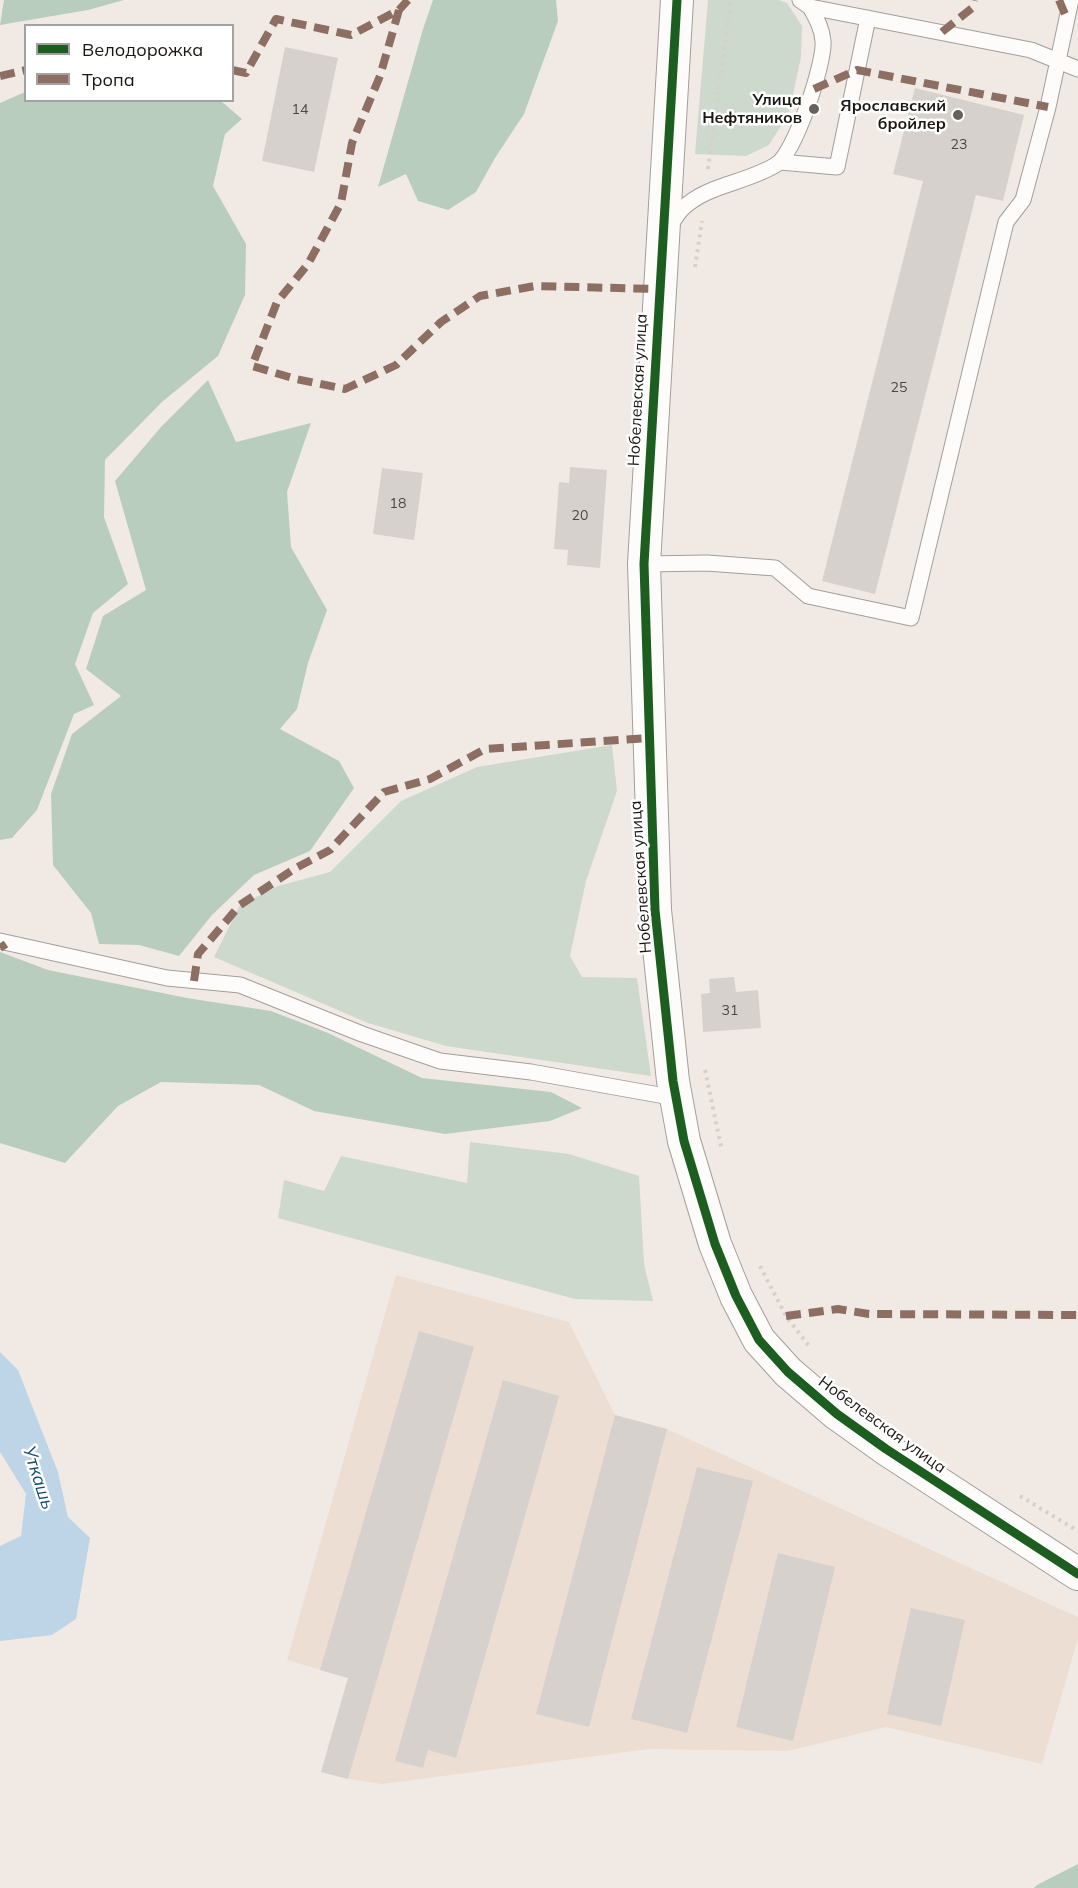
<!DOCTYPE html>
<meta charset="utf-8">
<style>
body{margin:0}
#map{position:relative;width:1078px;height:1888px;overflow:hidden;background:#f1eae4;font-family:Mulish,sans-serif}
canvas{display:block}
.legend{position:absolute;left:24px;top:24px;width:210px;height:78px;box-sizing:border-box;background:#fff;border:2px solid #a4a2a1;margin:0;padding:8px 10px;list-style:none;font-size:18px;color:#1b1713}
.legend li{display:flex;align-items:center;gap:12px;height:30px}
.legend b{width:30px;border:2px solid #a4a2a1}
</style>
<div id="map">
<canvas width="1078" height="1888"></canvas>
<ul class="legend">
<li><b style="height:8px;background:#1b5e20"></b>Велодорожка</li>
<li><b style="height:8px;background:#8d6e63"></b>Тропа</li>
</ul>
</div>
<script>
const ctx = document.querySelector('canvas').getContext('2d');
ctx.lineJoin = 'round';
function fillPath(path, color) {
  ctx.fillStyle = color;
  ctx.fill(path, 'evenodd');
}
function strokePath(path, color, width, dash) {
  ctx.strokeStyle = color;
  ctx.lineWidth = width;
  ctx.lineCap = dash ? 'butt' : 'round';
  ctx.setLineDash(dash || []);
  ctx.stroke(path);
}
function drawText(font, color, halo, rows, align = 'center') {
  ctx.font = font + ' Mulish,sans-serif';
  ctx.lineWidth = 5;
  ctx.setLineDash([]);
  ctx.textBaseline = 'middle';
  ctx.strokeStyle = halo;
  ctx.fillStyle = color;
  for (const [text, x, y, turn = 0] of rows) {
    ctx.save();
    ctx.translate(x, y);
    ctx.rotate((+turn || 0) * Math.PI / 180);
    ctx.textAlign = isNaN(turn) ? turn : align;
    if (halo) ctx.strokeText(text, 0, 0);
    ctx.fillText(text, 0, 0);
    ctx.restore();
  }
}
fillPath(new Path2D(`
 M396,1275l173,47 46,93 52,14 411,188v21l-36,126 -156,-37 -98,24 -139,-2 -267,35 -34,-5 -27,-7 27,-94 -61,-18z`), '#ecded2');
fillPath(new Path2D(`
 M708,0h71l8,3 15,23 -1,31 -12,56 -20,32 -23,11 -51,-2z
 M612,745l5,46 -31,90 -16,75 12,21 55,1 14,98 -205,-30 -78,-23 -154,-66 26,-52 38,-19 52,-14 71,-71 76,-34z
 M470,1142l99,12 70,22 5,88 9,37 -78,-2 -297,-81 6,-38 40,11 17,-35 126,27z`), '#cdd9cd');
fillPath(new Path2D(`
 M4,0h120l-36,10 -88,15z
 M433,0h123l2,21 -34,93 -29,44 -19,34 -28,18 -30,-9 -12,-27 -28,13 45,-158z
 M25,92l1,8 195,1 21,18 -17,15 -12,52 33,58 -1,51 -27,61 -56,46 -57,58 -1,57 24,67 -35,29 -18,51 19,41 -20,9 -37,96 -25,28 -12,2v-737z
 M208,380l28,62 75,-19 -24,69 4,55 36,63 -19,53 -11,46 -17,20 59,32 15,27 -44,63 -56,24 -42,40 -33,41 -40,-11 -40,-1 -8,-31 -38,-48 -2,-71 21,-60 49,-38 -35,-27 17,-53 43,-26 -31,-109 46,-54z
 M0,952l48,18 139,28 84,13 57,22 94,45 129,14 31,16 -32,13 -105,13 -131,-23 -55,-26 -98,-3 -43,24 -53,57 -65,-20z
 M1078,1864v24h-44l3,-3z`), '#b9cdbe');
fillPath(new Path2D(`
 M0,1352l18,18 40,102 10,45 22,21 -14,81 -24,16 -52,6v-95l21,-10 5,-42 -26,-42z`), '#bed5e7');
fillPath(new Path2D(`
 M285,47l53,11 -24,114 -52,-11z
 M915,88l109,27 -21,86 -27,-6 -101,399 -53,-13 101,-400 -30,-7z
 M570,467l37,3 -7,98 -33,-3 1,-15 -14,-1 5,-67 10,1z
 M382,468l41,5 -9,67 -41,-6z
 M734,977l2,15 22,-2 3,38 -58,4 -2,-38 9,-1 -1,-14z
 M419,1331l55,16 -126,432 -27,-7 27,-94 -28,-8z
 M503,1380l56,16 -103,362 -28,-8 -5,18 -28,-7z
 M615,1415l52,14 -78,298 -53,-13z
 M697,1467l56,14 -66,252 -56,-14z
 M778,1553l57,14 -42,174 -57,-14z
 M911,1608l54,12 -24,106 -54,-12z`), '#d6d1cc');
const lane = new Path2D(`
 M800,0l10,7 221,43 47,19
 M780,162l57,5 31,-149
 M668,228c5,-6 9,-14 14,-19 25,-25 66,-26 95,-45 18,-12 48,-101 46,-123 -1,-13 -7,-23 -13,-34
 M644,564l63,-1 68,5 33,28 103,22 95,-396 17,-22 25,-93 23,-107
 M0,941l167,37 73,7 122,49 78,27 91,11 145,26`);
const street = new Path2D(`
 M677,0l-33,564 11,346 18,171 11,60 31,103 21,52 23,44 29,32 49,42 49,35 192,125`);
strokePath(lane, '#a39e9a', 17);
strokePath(street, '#a39e9a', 34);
strokePath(new Path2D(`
 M708,169l23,-169
 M695,267l7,-46
 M705,1070l17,81
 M760,1266l26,50 23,30
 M1020,1496l58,35`), '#d3d1cf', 4, [3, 4.5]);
strokePath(lane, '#fdfcfb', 15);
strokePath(street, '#fdfcfb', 32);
strokePath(new Path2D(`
 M1059,0l8,19
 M399,10l-19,66 -28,67 -11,60 -33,61 -31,38 -25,64 44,13 49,10 51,-24 45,-43 39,-26 55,-10 124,3
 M942,32l30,-24 2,-8
 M232,70l14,3 30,-54 75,16 48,-25 9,-10
 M0,76l26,-6
 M814,89l43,-19 191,37
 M0,948l6,-4
 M194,981l4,-27 42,-49 54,-36 36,-19 54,-58 46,-13 55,-30 164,-11
 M786,1316l52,-7 31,5 209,1`), '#8d6e63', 8, [15, 8]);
strokePath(new Path2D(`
 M677,0l-33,564 11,346 18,171 11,60 31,103 21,52 23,44 29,32 49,42 49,35 192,125`), '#1b5e20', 9);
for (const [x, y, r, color] of [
 [814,109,6,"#66615c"],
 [958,115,6,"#66615c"]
]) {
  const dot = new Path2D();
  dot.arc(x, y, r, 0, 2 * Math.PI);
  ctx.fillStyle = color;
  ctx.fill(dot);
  strokePath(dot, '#fff', 2);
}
drawText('14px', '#4b4642', null, [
 ["14",300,110],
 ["23",959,145],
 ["25",899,388],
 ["18",398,504],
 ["20",580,516],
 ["31",730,1011]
]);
drawText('bold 16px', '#1b1713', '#fff', [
 ["Улица",802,100],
 ["Нефтяников",802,118],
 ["Ярославский",946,106],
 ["бройлер",946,124]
], 'right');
drawText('16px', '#1b1713', '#fff', [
 ["Нобелевская улица",638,390,-87],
 ["Нобелевская улица",641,877,-94],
 ["Нобелевская улица",882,1425,36]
]);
drawText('italic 18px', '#0f4c70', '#fff', [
 ["Уткашь",38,1478,72]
]);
</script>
